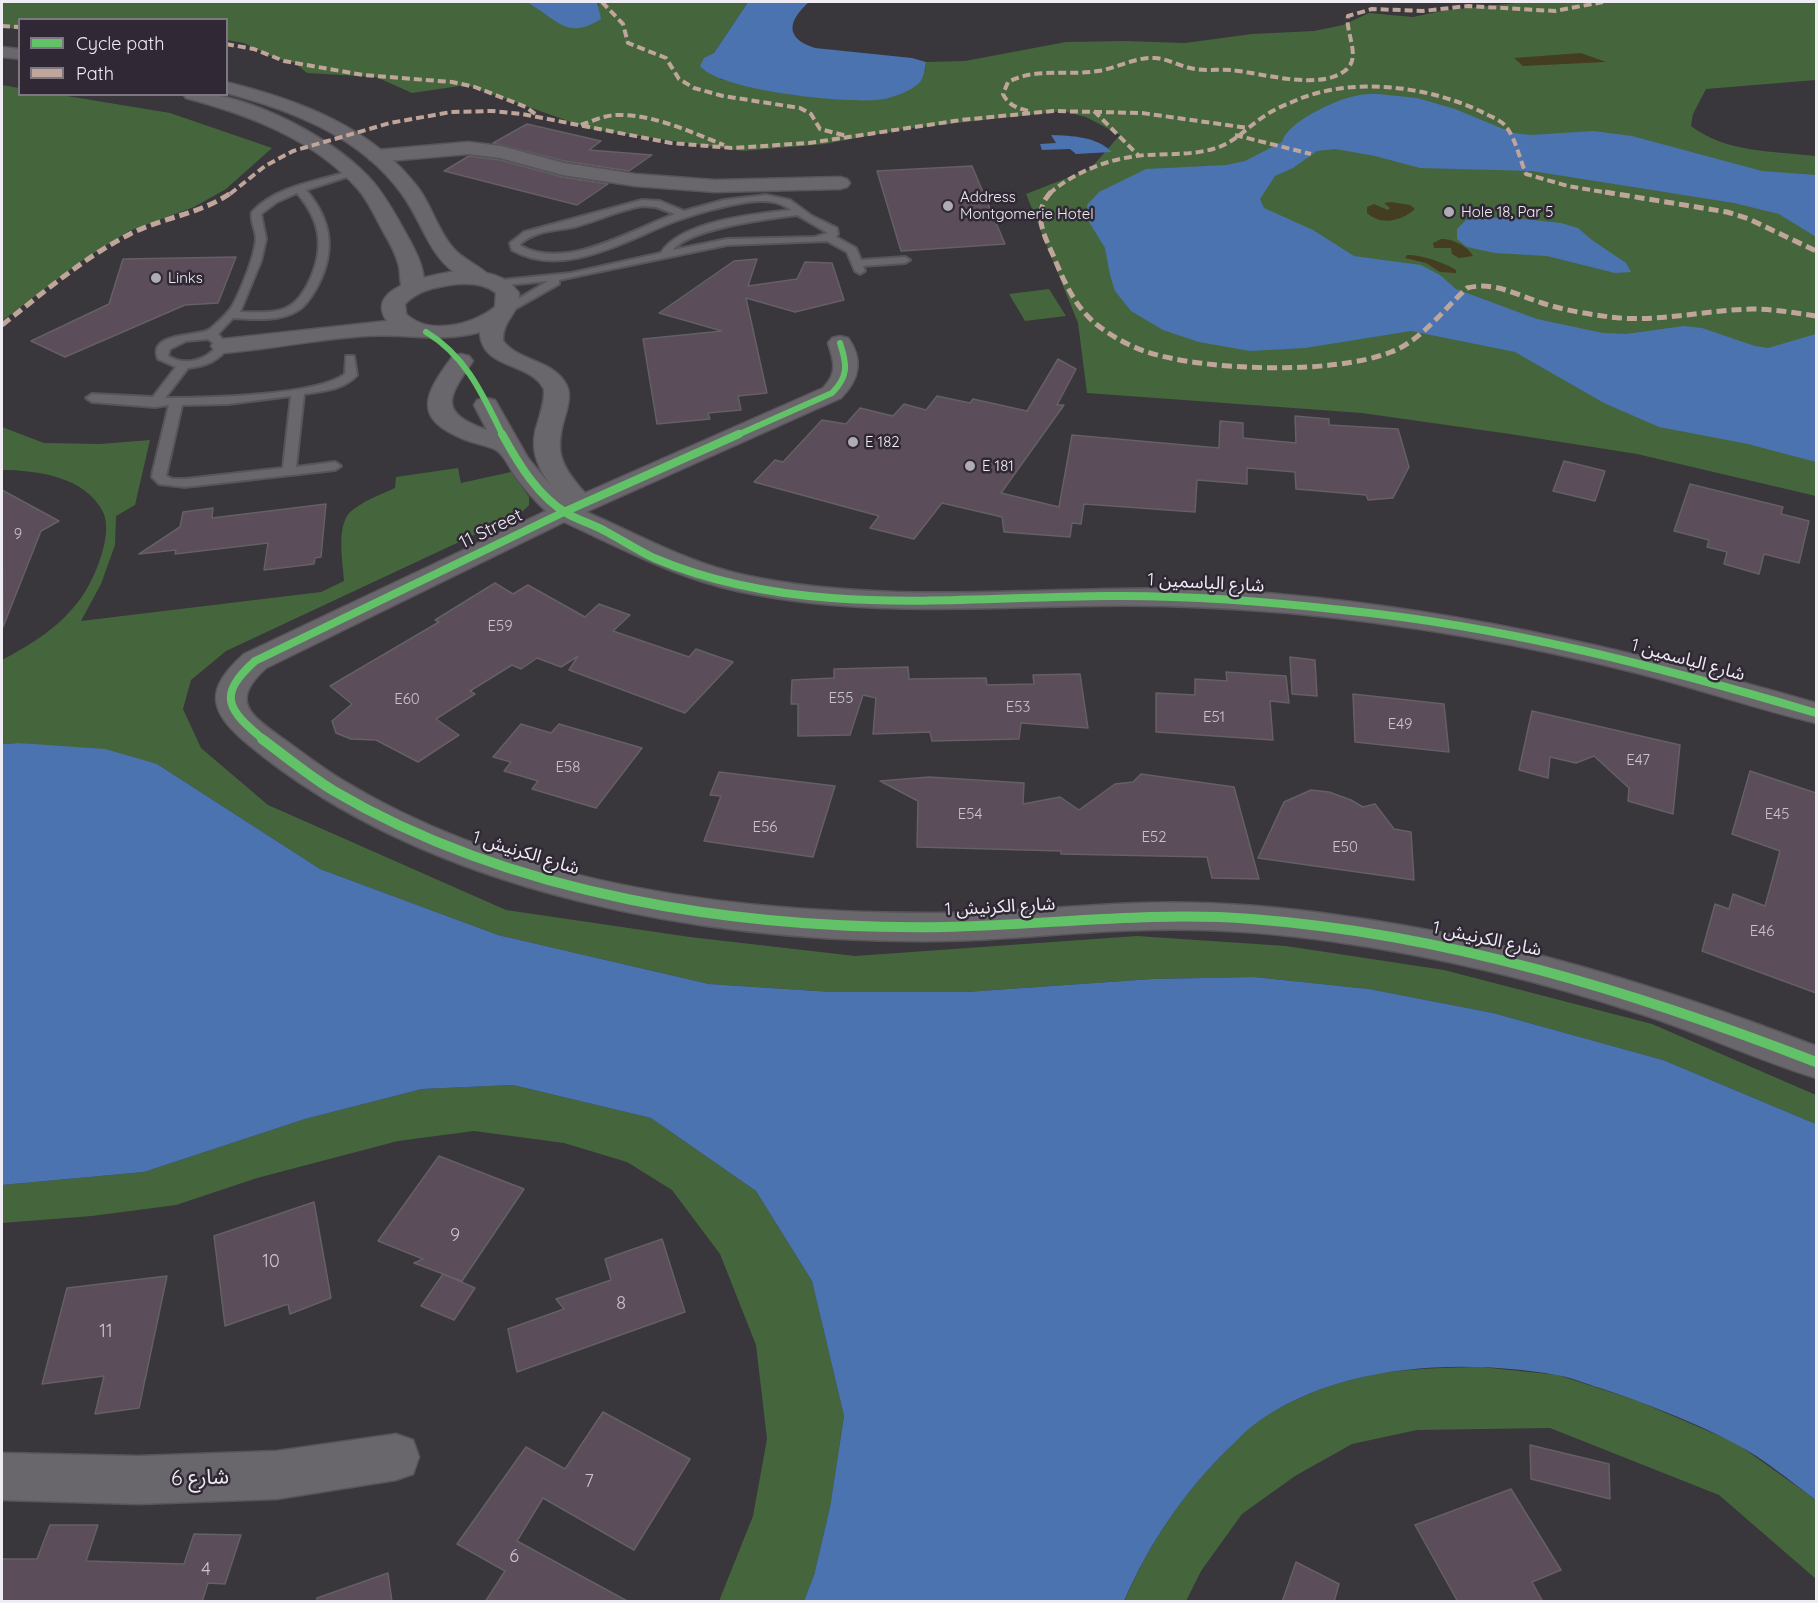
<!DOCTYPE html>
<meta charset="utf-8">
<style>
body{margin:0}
#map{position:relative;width:1818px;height:1603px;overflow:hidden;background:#39363c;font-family:Quicksand,sans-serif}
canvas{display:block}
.frame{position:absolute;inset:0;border:3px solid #f0ecf4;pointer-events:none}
.legend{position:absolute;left:18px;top:18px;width:210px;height:78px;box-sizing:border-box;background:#302935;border:2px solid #7d7781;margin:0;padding:8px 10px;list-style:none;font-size:18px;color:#f0ecf4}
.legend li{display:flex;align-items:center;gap:12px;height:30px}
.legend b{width:30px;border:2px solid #7d7781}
</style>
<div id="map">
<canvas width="1818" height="1603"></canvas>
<div class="frame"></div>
<ul class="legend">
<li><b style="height:8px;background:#61c268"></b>Cycle path</li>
<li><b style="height:8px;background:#c0a59a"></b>Path</li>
</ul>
</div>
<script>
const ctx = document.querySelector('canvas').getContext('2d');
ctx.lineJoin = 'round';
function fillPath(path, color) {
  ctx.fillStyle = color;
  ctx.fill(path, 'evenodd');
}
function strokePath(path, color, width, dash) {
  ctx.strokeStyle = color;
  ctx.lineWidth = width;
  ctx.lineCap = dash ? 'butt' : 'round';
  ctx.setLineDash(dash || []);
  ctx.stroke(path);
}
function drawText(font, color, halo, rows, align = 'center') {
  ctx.font = font + ' Quicksand,"Noto Sans Arabic",sans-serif';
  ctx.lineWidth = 5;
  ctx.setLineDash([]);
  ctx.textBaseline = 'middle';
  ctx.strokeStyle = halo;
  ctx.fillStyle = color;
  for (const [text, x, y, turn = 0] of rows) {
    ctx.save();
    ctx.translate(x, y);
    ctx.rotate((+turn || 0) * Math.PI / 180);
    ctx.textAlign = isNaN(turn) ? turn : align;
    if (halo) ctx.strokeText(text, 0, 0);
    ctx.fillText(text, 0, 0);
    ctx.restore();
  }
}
fillPath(new Path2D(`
 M2,2h523l7,3 67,1 -2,-4h151l-34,51 6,26 74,16 62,5 28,-1 41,-28 1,-9 39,-1 101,-19 60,-1 59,2 67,-9 62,-3 29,-6 26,-12 44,4 28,-6 84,-9h291v78l-110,9 -13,25 -2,12c35,27 83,25 125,30v340l-179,-42 -127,-20 -148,-21 -275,-20 -9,-70 -52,-129 64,-25 30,-34 -34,-18 -23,-6 -159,18 -79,15 -82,7 -152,-22 -125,-44 -54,8 -36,-16 -69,-4 -12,-10 -20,-5 -31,-15 -17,-3 -1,-20h-206l-1,10 -17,-4z
 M2,85l17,3 1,6 41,1 109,18 102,35 -46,41 -32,18 -65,24 -46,29 -81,61z
 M1049,289l17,27 -41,5 -16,-27z
 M2,427l42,16 56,1 50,-4 -15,65 -19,11 -1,29 -14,39 -20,37 240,-29 23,-11c-1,-19 -7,-48 3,-65 8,-12 35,-22 48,-28l1,-11 62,-9 3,15 50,-11 18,25v8l-8,8 -295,138 -35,29 -8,29 18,39 67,57 238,105 184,27 165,19 282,-20 149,10 158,24 208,54 164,71v29l-153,-64 -170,-47 -124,-24 -115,-12 -102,2 -186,13h-134l-123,-8 -211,-49 -178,-66 -163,-105 -139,-21 -16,1v-84c30,-16 58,-33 79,-62 13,-18 33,-64 22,-86 -17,-35 -66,-42 -101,-42z
 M513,1085l138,33 105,73 56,90 32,135 -14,91 -16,68 -10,26h-85l34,-85 14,-77 -11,-94 -36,-91 -48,-64 -45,-28 -63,-19 -90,-12 -76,10 -141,37 -81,27 -84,11 -90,7v-38l142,-13 161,-53 117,-30z
 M1481,1367l77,8 80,26 98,42 80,57v79l-97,-84 -169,-67 -133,2 -65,14 -57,32 -53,38 -41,57 -15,30 -62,1c25,-58 59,-109 104,-153 8,-8 15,-16 23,-23 31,-23 70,-39 107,-48 40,-10 82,-10 123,-11z`), '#45663c');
fillPath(new Path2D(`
 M1581,53l25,9 -83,4 -9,-8z
 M1391,202l19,3 5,4c-13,12 -34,17 -48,4v-6l7,-3 14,6 2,-2 -6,-5z
 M1441,239c11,-1 28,8 32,17l-14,2 -7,-4 -1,-6h-17l-1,-5z
 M1407,255c12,-1 39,8 49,15v3l-16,-1 -14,-9 -21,-5z`), '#443d22');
fillPath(new Path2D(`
 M526,2h71l4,17c-36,23 -46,-3 -75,-17z
 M748,2h61c-21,19 -25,36 6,46l97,10 14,4c-1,7 -2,16 -7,21 -8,8 -23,13 -34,16 -32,6 -166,-8 -185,-33l4,-8 10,-5z
 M1378,94l39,4 38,11 58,24 18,2 62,-4 39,5 130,35 54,4v62l-37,-23 -45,-11 -202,-32 -112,-3 -45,-12 -40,-7 -18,2 -24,17 -18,8 -15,23 4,9 49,22 41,26 67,9 19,10 16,14 81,30 66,14 23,1 58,-8 18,2 53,18 13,2 48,-14v128l-68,-18 -89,-17 -55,-24 -89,-51 -104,-21 -106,17 -55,3 -51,-9 -36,-12 -32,-19 -16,-20 -5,-16 -5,-27 -16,-26 -2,-17 12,-13 47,-23 80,-4 19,-4 37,-19c5,-20 53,-42 73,-46 7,-2 15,-2 23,-2z
 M1051,135c21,1 45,1 61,17l-36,2 -6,-5 -28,1 -2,-6 16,-1z
 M1505,217l56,6 17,5 14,12 34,23 5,9 -16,1 -68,-17 -52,-3 -28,-6 -10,-8v-10l9,-9z
 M18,743l87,6 52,15 163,105 178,66 211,49 123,8h134l186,-13 102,-2 115,12 124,24 170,47 153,64v376c-26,-19 -53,-42 -82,-57 -42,-22 -89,-40 -134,-55 -14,-4 -29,-11 -44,-13 -97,-17 -224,-11 -305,52 -8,6 -15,15 -23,22 -45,44 -79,95 -104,152h-320l10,-26 16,-68 14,-91 -32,-135 -56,-90 -105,-73 -138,-33 -91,4 -117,30 -161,53 -142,13v-441z`), '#4a73b0');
const building = new Path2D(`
 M527,124l74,17 -12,9 63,5 -23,16 -65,-10 -71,-18z
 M469,156l31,4 63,17 45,7 -31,21 -133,-34z
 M972,166l33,78 -104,7 -24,-80z
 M236,257l-18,46 -33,2 -120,52 -34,-16 78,-37 14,-45z
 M757,259l-9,27 49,-7 8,-17 27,1 12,37 -49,12 -49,-14 21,95 -29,3 3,14 -33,3 2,6 -53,5 -14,-85 79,-8 -63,-18 75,-52z
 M1058,359l18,10 -19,36h7l-63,88 58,14 13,-72 147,13 1,-27 23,2v15l53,5 -1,-27 34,3v6l69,4 11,38 -16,31 -25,2 -2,-5 -70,-6 -1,-17 -48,-4v16l-50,-4 -2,32 -111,-8 -3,20 -9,-1 -2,14 -66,-5 -2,-15 -60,-14 -28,36 -44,-11 9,-12 -125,-34 21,-22 8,2 39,-42 24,4 14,-16 33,8 11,-12 22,6 11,-14 33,7 3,-4 54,12z
 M1564,461l41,10 -10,30 -42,-10z
 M1690,484l93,23 -2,7 28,7 -10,42 -35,-9 -5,20 -35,-10 3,-12 -20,-5 2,-7 -35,-9z
 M2,490l57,31 -18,10 -38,96z
 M326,504l-5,53 -6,1 -1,6 -50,6 4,-27 -93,11 1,-4 -37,4 41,-27 3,-15 30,-4 -1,10z
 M495,583l18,11 15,-9 57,32 14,-13 31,11 -17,16 76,26 7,-8 37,13 -48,51 -116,-43 9,-14 -17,11 -24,-9 -16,11 -9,-4 -42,26 5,3 -39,25 23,16 -41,27 -42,-22 -25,-1 -15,-6 -4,-12 20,-17 -22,-18 109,-64 -4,-2z
 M1290,657l25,3 2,36 -25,-2z
 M908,667l1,12 77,-1 1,7 47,-1 -1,-9 47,-1 8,54 -67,-5 -2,16 -87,2 -2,-9 -57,2 3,-36 -13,-3 -13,40 -52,1v-32h-7l1,-24 42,-2v-9z
 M1226,672l60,4 3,27 -19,-2 3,39 -117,-8v-39l39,2v-16l32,2z
 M1353,694l91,10 5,48 -94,-10z
 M1532,711l148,34 -7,69 -45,-13 1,-13 -35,-32 -18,7 -26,-6 -2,21 -29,-8z
 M521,724l30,9 8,-9 83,24 -46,60 -64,-19 6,-8 -34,-10 7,-9 -18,-5z
 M1750,771l66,22v200l-114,-42 13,-47 14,5 4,-15 32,12 15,-55 -48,-17z
 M719,772l116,14 -22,71 -109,-16 17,-45 -11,-1z
 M1141,774l93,13 25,92 -47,-1 -5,-21 -146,-3v-3l-144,-4 1,-46 -38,-20 49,-4 95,6 -1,21 37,-7 19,13 36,-26 18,-2z
 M1311,790l18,2 22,8 12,7 12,-3 19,25 17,3 3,48 -156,-22 26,-56z
 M439,1156l85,33 -62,92 -48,-18 9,-4 -45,-18z
 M314,1202l17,96 -41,16 -2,-10 -63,22 -11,-90z
 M662,1239l23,73 -168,60 -9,-43 56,-20 -8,-10 55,-19 -6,-21z
 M443,1274l32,14 -21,32 -33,-14z
 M167,1276l-28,132 -44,6 9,-38 -62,8 25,-96z
 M603,1412l87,47 -56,91 -91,-52 -26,43 112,61h-144l20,-31 -48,-27 69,-97 39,22z
 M1530,1445l79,19 1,35 -79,-20z
 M1511,1489l50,81 -29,12 11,20h-85l-43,-77z
 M50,1525h48l-12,36 98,3 10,-30 47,1 -16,49 -17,-1 -6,19h-200v-43h35z
 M1296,1562l43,22 -5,18h-52z
 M388,1573l4,29h-75v-4z`);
fillPath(building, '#5b4d59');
strokePath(building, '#646064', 1.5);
const service = new Path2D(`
 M351,171l8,2 -53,17c26,31 30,61 11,97 -5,9 -11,19 -20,24 -19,11 -43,8 -64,7l-15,16 11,12c-10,15 -23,20 -41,22l-23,30c39,0 151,-2 180,-24l1,-18h8l3,19c-13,15 -35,16 -53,19l-8,73 39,-5 6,4 -6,4 -150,17 -26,-3 -7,-7 1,-6 16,-66 -14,2 -63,-5 -6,-4 6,-4 61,3 23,-30 -18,-8c-11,-28 44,-22 52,-30 8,-7 18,-15 23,-24 8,-15 22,-49 23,-66 0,-9 -6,-18 -4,-27 24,-26 66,-31 99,-41zM297,193c25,29 28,57 11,91 -5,9 -11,19 -22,24 -14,6 -31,4 -46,4l21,-51 5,-22 -5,-25 16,-12zM208,339l9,7c-11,15 -33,20 -49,10l2,-7 16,-8zM291,396l-8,72 -98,11h-12l-7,-3 16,-71 46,-1z
 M766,195l24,5 22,16 25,12 1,6 -2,3 20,11 5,12 44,-3 5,3 -5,3 -42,3 2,5 -5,3 -5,-3 -8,-19 -20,-11 -100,4 -168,35v4l-51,29h-8l-2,-2 50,-30 -52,5 -5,-3 1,-2 79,-8 90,-20c20,-32 94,-39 130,-43 -13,-10 -28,-10 -43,-8 -26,4 -51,11 -75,20 -49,19 -110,57 -161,28l-2,-7 14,-11 118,-32 18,1 24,10 40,-11zM642,206l14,1 19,7c-44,16 -109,57 -154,32l-1,-2c16,-14 35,-13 54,-17 23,-6 45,-17 68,-21zM797,215l31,18 -13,4 -88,2 -54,11c17,-22 96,-31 124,-35z`);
const minor = new Path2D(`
 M468,142l33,4 63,17 71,11 80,6 125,-3 7,2 3,4 -3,4 -7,2 -125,3 -80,-6 -72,-11 -63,-17 -32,-4 -91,8 -7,-2 -3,-4 3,-4 7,-2z
 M464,270c21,2 42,4 55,23 1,21 -17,26 -16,48 17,22 51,18 64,45 4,9 1,18 -1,27 -12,37 -7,51 19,80l238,-105c15,-15 11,-27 5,-45l4,-5 8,-2 8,2c16,22 11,42 -7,60l-255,114c52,22 102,51 158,63 163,35 332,5 497,16 197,14 386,57 575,112v20c-60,-14 -119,-35 -179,-50 -115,-29 -231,-49 -348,-60 -69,-6 -137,-9 -206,-7 -116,2 -231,10 -346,-15 -61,-13 -116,-43 -173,-69l-298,146c-36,33 -17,46 16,70 20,14 40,30 62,43 173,105 397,133 596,132 67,0 135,-8 202,-10 65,-2 130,3 194,12 166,22 325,71 480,131v32c-58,-18 -114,-44 -172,-63 -100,-33 -203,-58 -307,-73 -63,-9 -128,-14 -192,-12 -67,1 -134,10 -201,11 -231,3 -513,-45 -695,-196 -41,-34 -45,-55 -5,-91l302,-143c-12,-11 -22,-23 -31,-35 -5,-7 -11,-22 -19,-26 -9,-5 -21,-6 -30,-10 -56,-22 -41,-46 -13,-84l8,-2 8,2 4,5c-25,36 -36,51 14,69l-13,-25 3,-5 9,-2 9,2 33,58 23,28c-15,-21 -22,-39 -13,-64 3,-11 7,-21 6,-33 -14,-28 -63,-19 -64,-57 -40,11 -74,1 -115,4 -47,3 -94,13 -142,17l-8,-2 -4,-5 4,-5 8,-2 164,-18c-26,-37 56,-48 77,-51zM457,284c14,-1 29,0 39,9l-1,14c-22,18 -66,29 -89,7l-1,-10c14,-15 33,-17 52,-20z
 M396,1434l17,6 6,17 -6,17 -17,6 -119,19 -139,5 -136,-4v-47l136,3 139,-5z`);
const tertiary = new Path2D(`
 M2,47l18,2v10l-18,-2z
 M226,82c72,18 147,45 193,107 13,18 19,42 34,59 11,13 31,19 39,31l-3,5c-11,2 -17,-1 -26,-6 -34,-19 -39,-54 -61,-84 -41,-57 -110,-84 -176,-101z
 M183,94c11,0 22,-1 32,1 52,9 125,48 159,88 14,17 25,38 36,58 7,13 20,38 10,52l-8,2 -8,-2c-5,-8 -3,-18 -5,-27 -3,-12 -9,-23 -15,-33 -8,-15 -15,-31 -26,-44 -44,-50 -109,-74 -172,-91z`);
strokePath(service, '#57545a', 4);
strokePath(minor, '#57545a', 3);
strokePath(tertiary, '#57545a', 3);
fillPath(service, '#69676c');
fillPath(minor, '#69676c');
fillPath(tertiary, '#69676c');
strokePath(new Path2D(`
 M602,2l21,22 5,19 38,15 13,21 15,9 29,8 77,12 11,6 9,15 27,7
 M2,26l18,1
 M226,44l28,5 30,12 79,14 89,7 23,5 51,20 12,9
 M1028,111c-11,-3 -20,-6 -25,-17l5,-12c29,-15 59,-6 90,-11 19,-3 37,-14 57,-13 14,1 26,9 40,11 12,2 24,0 36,1 31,3 91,22 116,-1 14,-13 -2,-37 1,-53l24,-7 51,2 45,-5 87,5 48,-9
 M1094,111l44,44
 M581,125c11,-4 24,-10 36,-10 36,-1 74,17 107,30
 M1235,135l76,19
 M230,194l35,-28 28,-15 97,-28 61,-11 41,-1 30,3 149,29 61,5 77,-5 152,-23 92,-9 89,2 106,15
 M1049,194c26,-23 62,-36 96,-39 22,-1 46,0 68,-6 22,-6 34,-22 53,-34 10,-7 22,-11 33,-16 56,-22 127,-13 181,12 9,5 22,9 27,17 9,12 13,32 19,46l42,12 47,8`), '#c0a59a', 4, [8, 4]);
strokePath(new Path2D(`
 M1051,192c-19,20 -8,41 2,63 10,24 21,51 43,69 15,12 33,22 51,28 59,19 186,23 244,0 30,-11 53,-43 76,-64 27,-7 50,7 75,15 21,7 46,11 68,14 48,6 94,-7 142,-8 22,0 43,4 64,7
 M1605,192l122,20 22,7 67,32
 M2,325c41,-32 81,-67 128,-91 33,-17 72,-20 102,-42`), '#c0a59a', 5, [10, 5]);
strokePath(new Path2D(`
 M426,332c40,24 57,63 77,104
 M735,436l97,-43c17,-17 15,-29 8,-50`), '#61c268', 6);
strokePath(new Path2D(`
 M502,434c16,29 36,63 66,80 12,7 25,10 37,17 17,9 32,19 49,27 144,61 301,39 453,38 78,-1 157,5 235,14 162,16 319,57 474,103
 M264,740c-36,-30 -48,-44 -9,-79l309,-149 175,-78`), '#61c268', 8);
strokePath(new Path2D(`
 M262,739c23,17 47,37 72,52 179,105 406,139 610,136 103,-2 205,-16 308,-8 195,15 383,73 564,143`), '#61c268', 10);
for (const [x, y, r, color] of [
 [948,206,6,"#b0acb4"],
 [1449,212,6,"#b0acb4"],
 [156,278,6,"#b0acb4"],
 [853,442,6,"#b0acb4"],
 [970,466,6,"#b0acb4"]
]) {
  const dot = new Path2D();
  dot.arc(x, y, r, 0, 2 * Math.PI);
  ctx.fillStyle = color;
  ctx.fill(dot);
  strokePath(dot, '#302935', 2);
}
drawText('15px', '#f0ecf4', '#302935', [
 ["Address",960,197],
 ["Montgomerie Hotel",960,214],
 ["Hole 18, Par 5",1461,212],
 ["Links",168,278],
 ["E 182",865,442],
 ["E 181",982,466]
], 'left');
drawText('15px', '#cbc4cd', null, [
 ["9",18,534],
 ["E59",500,626],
 ["E55",841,698],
 ["E60",407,699],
 ["E53",1018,707],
 ["E51",1214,717],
 ["E49",1400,724],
 ["E47",1638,760],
 ["E58",568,767],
 ["E54",970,814],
 ["E45",1777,814],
 ["E56",765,827],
 ["E52",1154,837],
 ["E50",1345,847],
 ["E46",1762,931]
]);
drawText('18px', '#f0ecf4', '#302935', [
 ["11 Street",491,529,-26],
 ["شارع الياسمين 1",1206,583,3],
 ["شارع الياسمين 1",1688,660,15],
 ["شارع الكرنيش 1",526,853,17],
 ["شارع الكرنيش 1",1000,907,-3],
 ["شارع الكرنيش 1",1487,939,12]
]);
drawText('18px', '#cbc4cd', null, [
 ["9",455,1236],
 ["10",271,1262],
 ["8",621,1304],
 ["11",106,1332],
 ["7",589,1482],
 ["6",514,1557],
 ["4",206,1570]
]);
drawText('21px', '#f0ecf4', '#302935', [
 ["شارع 6",200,1478,-2]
]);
</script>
